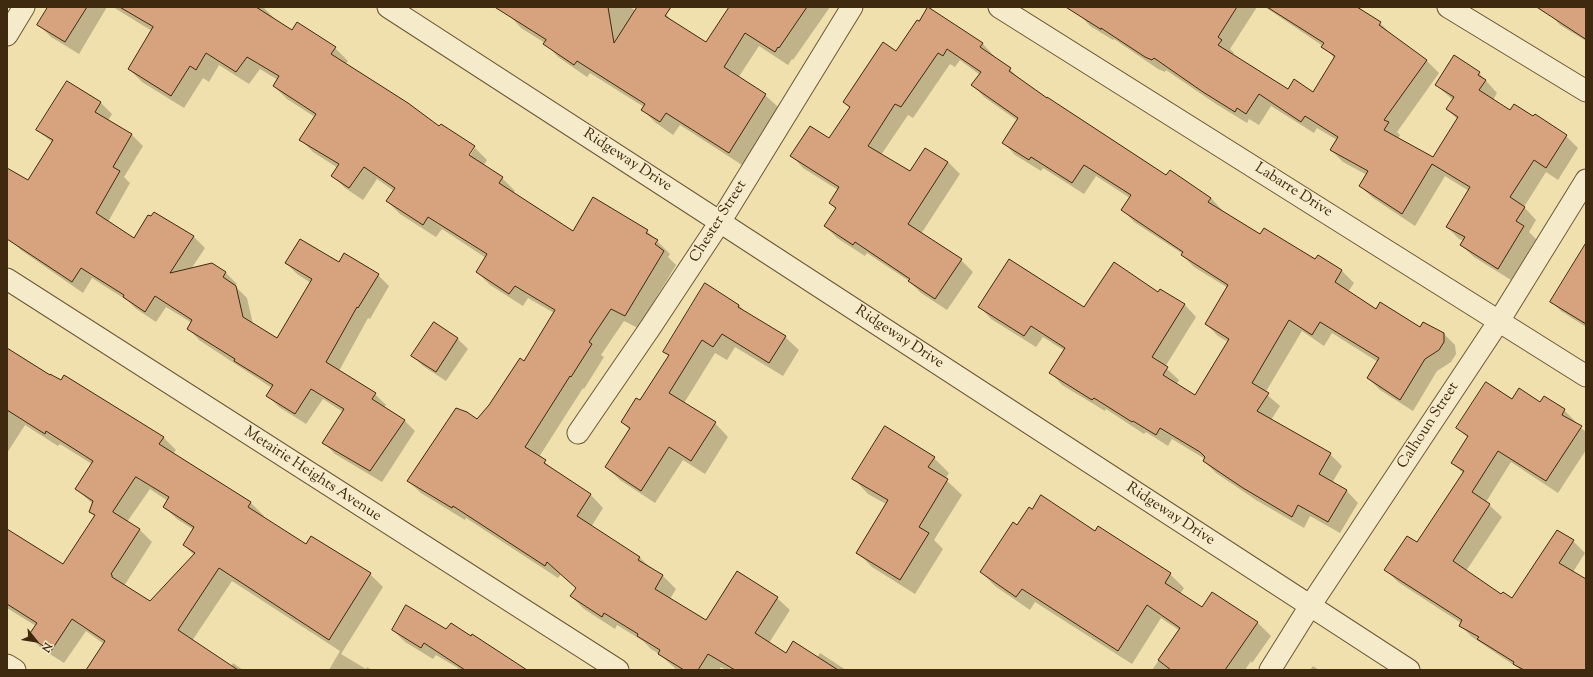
<!DOCTYPE html>
<style>
body{margin:0}
#map{position:relative;width:1593px;height:677px;overflow:hidden;background:#f0e0ad;font-family:"Sorts Mill Goudy",serif}
canvas{display:block}
.frame{position:absolute;inset:0;border:8px solid #3f290f;pointer-events:none}
.north{position:absolute;left:16px;top:621px;width:40px;height:40px;-webkit-text-stroke:3px #f5ebca;paint-order:stroke;rotate:120deg;font-size:11px;font-weight:700;line-height:16px;text-align:center;color:#3f290f}
.north::after{content:'';display:block;margin:auto;width:14px;height:18px;background:#3f290f;clip-path:polygon(50% 0,100% 100%,50% 72%,0 100%)}
</style>
<div id="map">
<canvas width="1593" height="677"></canvas>
<div class="frame"></div>
<div class="north">N</div>
</div>
<script>
const ctx = document.querySelector('canvas').getContext('2d');
ctx.lineJoin = 'round';
function fillPath(path, color) {
  ctx.fillStyle = color;
  ctx.fill(path, 'evenodd');
}
function strokePath(path, color, width, dash) {
  ctx.strokeStyle = color;
  ctx.lineWidth = width;
  ctx.lineCap = dash ? 'butt' : 'round';
  ctx.setLineDash(dash || []);
  ctx.stroke(path);
}
function drawText(font, color, halo, rows, align = 'center') {
  ctx.font = font + ' "Sorts Mill Goudy",serif';
  ctx.lineWidth = 3;
  ctx.setLineDash([]);
  ctx.textBaseline = 'middle';
  ctx.strokeStyle = halo;
  ctx.fillStyle = color;
  for (const [text, x, y, turn = 0] of rows) {
    ctx.save();
    ctx.translate(x, y);
    ctx.rotate((+turn || 0) * Math.PI / 180);
    ctx.textAlign = isNaN(turn) ? turn : align;
    if (halo) ctx.strokeText(text, 0, 0);
    ctx.fillText(text, 0, 0);
    ctx.restore();
  }
}
fillPath(new Path2D(`
 M49,7h58l-28,47 -28,-17 -12,-12z
 M113,7h150l11,11v1l18,12 43,17 13,13 -2,3 93,64 35,19 13,13 -4,6 19,12 13,13 -2,2 60,39 74,-1 23,23 -2,3 8,8 -38,63 -14,-7 -23,34 3,2 -20,32 -1,-1 -44,69 17,15 35,23 12,13 -12,19 49,31 12,11 11,7 13,13 -6,10 36,22 71,-23 13,12 -21,33 17,11 31,4 3,-5 26,17h-119l-6,-3 -2,3h-45l1,-2 -16,-14 -8,-5 -8,-8 -26,-16 -2,4 -31,-20 -13,-13 5,-8 -15,-14 -3,4 -92,-60 -1,2 -44,-27 -13,-12 71,-59 45,-60 30,-49 -26,-15 -5,8 -33,-21 -13,-13 9,-14 -44,-29 -6,8 -36,-23 -13,-13 7,-10 -17,-12 -14,21 -18,-12 -13,-13 6,-7 -25,-16 -12,-12 14,-23 -28,-18 -13,-13 4,-6 -18,-11 -11,15 -30,-19 -10,17 -6,-4 -19,30 -42,-26 -13,-13 23,-38zM472,148h3l-8,12 -2,-1z
 M502,7h128l9,6 4,-6h12l11,7 9,10 31,19 24,-36h100l-37,53 -1,-1 -4,6 -29,-19 -21,32 27,17 14,13 -37,57 -62,-40 -7,10 -17,-12 -13,-13 1,-3 -54,-34 -3,4 -29,-20 -13,-14 -24,-15z
 M1068,7h189l-27,42 4,4 -2,2 56,36 25,2 22,-34 -12,-13 -58,-39h89l26,16 12,12 35,26 12,12 -42,59 3,3 -2,4 35,20 25,-39 -11,-11 6,-9 -17,-15 43,-12 18,20 -4,7 18,11 55,25 12,12 -20,32 -12,-8 -22,35 12,13 -7,12 7,7 -25,41 -37,-23 -13,-12 3,-4 -5,-2 -12,-12 22,-36 -24,-15 -30,50 -42,-28 -13,-12 7,-11 -24,-13 -12,-12 6,-10 -20,-12 -3,5 -43,-27 -12,19 -10,-6 -2,4 -31,-19 -50,-34 -1,2 -7,-3 -44,-30 -1,1 -23,-14 -12,-13z
 M1536,7h50v34l-26,-16 -7,-8z
 M928,8l55,36 11,12 -1,1 17,12 11,12 146,95 44,22 11,12v1l39,25 54,25 3,-5 24,15 12,12 -6,9 28,18 44,19 23,4 12,12 1,9 -5,8 -14,9 -24,40 -33,-21 -12,-12 10,-16 -46,-29 -8,13 -22,-15 -37,62 15,13 -9,14 59,34 12,12 -10,17 15,8 11,12 -18,30 -30,-17 -6,12 -48,-28 -40,-27 -12,-12 1,-2 -33,-20 -4,7 -22,-14 -2,2 -38,-25 -1,2 -43,-26 -11,-12 14,-22 -22,-14 -7,10 -45,-28 -11,-12 105,1 73,-15 2,-3 25,15 11,12 -31,50 14,13 -3,5 19,11 33,-54 -10,-6 -12,-12 22,-36 -34,-21 -12,-12 1,-1 -49,-32 -11,-12 7,-12 -34,-22 -12,18 -41,-26 -2,3 -26,-16 -11,-12 14,-22 -34,-24 -11,-12 7,-10 -20,-15 -5,7 -5,-3 -37,54 -5,-3 -27,40 29,17 15,-23 23,13 12,12 -39,60 40,26 12,12 -26,38 -26,-17 -12,-12 -42,-28 -2,3 -28,-18 -12,-12 11,-17 -6,-6 8,-13 -35,-22 -11,-12 37,-17 21,-31 -6,-6 53,-50z
 M67,82l34,21 11,11 -4,7 24,14 11,11 -19,31 6,6 -22,39 26,18 20,-26 40,23 11,11 -14,21 21,-5 14,9 11,11 -2,2 12,12 6,26 24,15 34,-56 -14,-9 -11,-11h54l38,12 11,11 -19,33 -2,-1 -29,53 36,23 11,11 -2,3 20,12 11,11 -33,51 -47,-28 -11,-11 19,-31 -20,-13 -17,25 -27,-17 -12,-12 5,-7 -73,-48 -11,-12 4,-5 -26,-16 -10,15 -21,-14 -7,-7 -36,-23 -9,15 -62,-43 -12,-11 -2,-7v-63l21,13 25,-39 -16,-13z
 M1586,245v82l-25,-16 -10,-10z
 M705,285l34,20 7,8 39,24 14,13 -16,26 -48,-29 -8,13 -12,-7 -31,50 31,20 13,14 -23,37 -22,-14 -28,43 -35,-23 -14,-13 24,-37 -8,-8 18,-21 29,-45 -5,-4z
 M434,323l24,16 10,10 -22,32 -23,-15 -10,-10z
 M7,349l43,28 113,60 13,13 -3,4 78,49 13,13 -1,1 43,28 5,-8 59,37 13,13 -42,67 25,15 1,-2 5,3h-43l11,-19 -108,-70 -40,60 39,26 2,-4 10,7h-156l17,-26 -18,-13 -22,32 -22,-14 -13,-13 7,-10 -29,-18v-71l56,29 32,-49 -5,-6 3,-7 -17,-15 16,-25 -32,-20 -2,2 -33,-21 -18,28zM150,489l18,12 -4,6 13,12 17,11 -10,15 10,10 -43,48 -27,-17 28,-44 -13,-13 -12,-7z
 M1512,400l28,4 24,6 12,12v2l10,8v18l-28,43 -47,-31 -25,40 16,15 -36,54 35,25 11,3 61,-58 12,12 -12,19 13,8v90h-65l-49,-33 -12,-12 1,-2 -63,-41 -12,-12 31,-26 46,-71 -11,-10 16,-25 -10,-10z
 M934,458l15,15 -4,6 17,16 -28,45 9,9 -28,45 -43,-27 -15,-15 29,-48 -18,-10 -14,-15z
 M1018,526l78,7 74,41 14,14 -4,6 22,14 55,14 14,14 -19,27 -1,-2 -6,9h-93l28,-39 -19,-13 -29,46 -97,-62 -5,8 -35,-24 -14,-14z
 M393,630l54,1 78,39h-68l1,-2 -22,-13 -3,4 -28,-17z
 M1313,666l6,4h-9z`), '#0003');
const building = new Path2D(`
 M48,7h39l-22,35 -28,-17z
 M120,7h136l36,23 5,-8 39,25 -5,7 77,49 31,23 2,-2 34,22 -6,9 34,22 -4,6 74,48 20,-34 55,33 -2,3 12,7 -3,4 9,7 -39,65 -14,-7 -22,33 3,2 -21,33 -1,-1 -45,71 21,13 -2,3 47,31 -14,22 63,41 -2,3 25,15 -8,14 51,31 31,-49 41,26 -23,36 31,20 7,-12 45,29h-103l-27,-16 -10,16h-14l-26,-16 2,-4 -23,-14 1,-2 -34,-21 -2,4 -32,-21 6,-8 -29,-26 -2,4 -92,-60 -1,2 -45,-27 49,-73 11,4 10,7 12,-14 31,-47 4,3 31,-51 -40,-24 -6,8 -33,-22 11,-18 -59,-37 -5,8 -37,-24 9,-13 -31,-21 -15,21 -18,-12 8,-12 -40,-24 17,-26 -43,-28 6,-10 -32,-19 -11,15 -30,-19 -10,17 -6,-4 -19,30 -43,-27 25,-42z
 M495,7h113l6,36 23,-36h34l-6,9 41,26 23,-35h78l-28,41 -1,-1 -3,5 -30,-19 -21,34 42,27 -37,59 -63,-40 -6,9 -19,-12 4,-6 -68,-43 -3,4 -31,-21 3,-4z
 M928,7l55,36 -3,4 31,21 -2,3 38,27v-1l119,78 4,-5 41,28 -3,4 52,32 4,-6 51,31 3,-4 24,15 -7,12 41,27 4,-7 40,25 3,-5 21,11v9l-5,8 -14,9 -25,41 -33,-22 12,-20 -59,-36 -8,13 -23,-15 -37,63 17,10 -12,18 74,42 -12,21 28,16 -19,32 -30,-17 -6,12 -49,-29 -40,-27 2,-4 -5,-5 -40,-24 -4,7 -23,-14 -1,1 -38,-24 -2,2 -43,-27 16,-25 -34,-22 -7,10 -46,-29 31,-48 75,48 30,-45 44,30 2,-3 25,15 -33,53 16,10 -5,8 32,20 34,-56 -24,-15 23,-39 -47,-30 2,-3 -62,-42 10,-15 -47,-30 -12,18 -41,-26 -2,3 -27,-17 16,-25 -47,-33 10,-13 -34,-23 -4,7 -5,-3 -37,54 -6,-3 -27,42 42,25 15,-23 23,14 -40,62 54,35 -27,40 -27,-18 2,-2 -55,-37 -2,3 -29,-19 12,-18 -7,-5 10,-16 -49,-31 20,-30 19,12 21,-31 -7,-5 40,-60 13,9 21,-31 2,1z
 M1066,7h171l-19,30 4,3 -4,5 70,44 6,-10 19,13 22,-36 -14,-9 3,-4 -57,-36h90l24,15 -2,3 48,35 -43,60 5,2 -5,8 49,27 25,-40 -12,-8 8,-12 -19,-12 19,-30 26,17 -2,3 8,5 -7,10 31,20 4,-6 19,12 2,-2 32,21 -21,33 -12,-8 -24,37 15,10 -9,14 8,5 -26,43 -38,-24 5,-8 -19,-10 24,-40 -38,-23 -30,50 -43,-28 9,-15 -38,-21 8,-13 -33,-21 -4,6 -42,-28 -13,20 -9,-6 -2,4 -32,-20 -49,-34 -2,2 -7,-3 -44,-29v1z
 M1537,7h49v32z
 M67,81l34,21 -6,10 37,22 -19,33 7,4 -24,42 38,25 14,-23 3,1 3,-4 40,24 -24,37 42,-10 14,9 -3,5 13,9 7,31 34,21 35,-59 -27,-16 15,-24 39,23 5,-9 35,21 -21,34 -1,-1 -31,55 50,31 -4,6 33,21 -35,51 -48,-28 22,-34 -33,-20 -16,25 -29,-18 7,-11 -39,-24 1,-2 -48,-30 5,-9 -37,-24 -10,16 -22,-15 1,-2 -43,-27 -9,14 -65,-43v-71l21,12 25,-40 -17,-10z
 M1586,243v81l-36,-22z
 M705,283l34,22 -1,2 48,29 -17,27 -47,-29 -9,13 -11,-7 -33,53 47,29 -25,39 -22,-14 -28,44 -36,-24 25,-39 -9,-6 15,-24 4,2 29,-45 -6,-3z
 M434,322l24,16 -22,34 -25,-16z
 M7,348l43,27v-1l11,6 3,-5 100,62 -5,7 92,58 -3,5 58,37 5,-8 60,37 -42,67 -110,-72 -41,62 60,40h-152l19,-29 -33,-22 -21,32 -23,-15 9,-13 -30,-19v-75l56,35 32,-49 -6,-3 4,-11 -18,-12 18,-28 -47,-30 -1,3 -38,-24zM136,477l33,20 -6,10 31,20 -11,18 12,8 -45,48 -38,-24v-2l-1,-1 29,-45 -27,-17z
 M1486,382l26,17 7,-11 21,14 4,-6 21,13 -3,6 20,11 -36,55 -48,-30 -26,41 18,12 -37,57 48,33 2,-2 9,6 45,-68 17,10 -15,23 27,16v91h-62l-11,-6 1,-2 -37,-23 2,-2 -20,-11 3,-6 -78,-50 23,-34 10,6 47,-71 -13,-8 17,-27 -12,-8z
 M885,426l50,31 -7,10 20,12 -29,48 10,6 -29,47 -44,-27 32,-53 -36,-21z
 M1041,495l54,36 3,-5 73,47 -6,10 37,24 10,-15 46,30 -33,48h-54l-13,-10 22,-32 -33,-23 -29,46 -96,-62 -6,8 -36,-25 33,-50 4,3 12,-18 3,2z
 M406,605l40,24 5,-6 20,13 1,-2 55,36h-62l-41,-27 -3,5 -29,-18z`);
fillPath(building, '#d7a27e');
strokePath(building, '#3f290f', 1);
const minor = new Path2D(`
 M388,7l332,215 689,448
 M999,7l587,369
 M1448,7l138,84
 M7,35l17,-28
 M7,279l611,391
 M578,433l72,-105 70,-106 132,-215
 M7,665l8,5
 M1270,670l40,-64 189,-285 87,-141`);
strokePath(minor, '#6b5736', 23);
strokePath(minor, '#f5ebca', 21);
drawText('15px', '#3f290f', '#f5ebca', [
 ["Ridgeway Drive",627,161,33],
 ["Labarre Drive",1293,191,32],
 ["Chester Street",719,222,-58],
 ["Ridgeway Drive",899,338,33],
 ["Calhoun Street",1429,426,-57],
 ["Metairie Heights Avenue",312,475,33],
 ["Ridgeway Drive",1170,515,33]
]);
</script>
